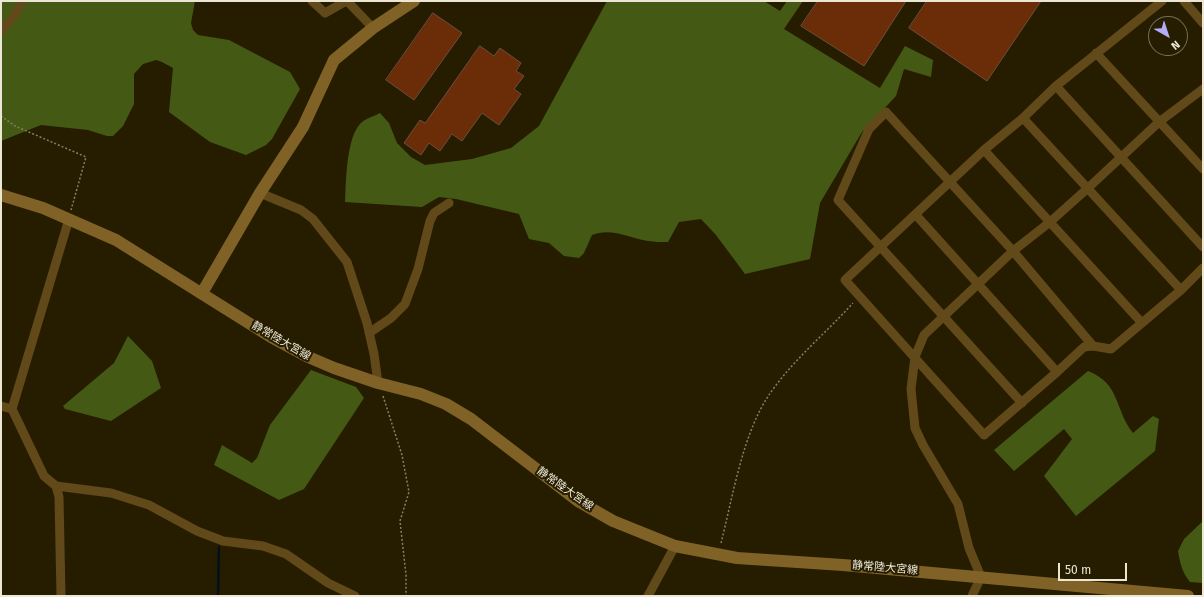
<!DOCTYPE html>
<meta charset="utf-8">
<style>
body{margin:0}
#map{position:relative;width:1204px;height:597px;overflow:hidden;background:#261d00;font-family:"Fira Sans",sans-serif}
canvas{display:block}
.frame{position:absolute;inset:0;border:2px solid #ece7d5;pointer-events:none}
.north{position:absolute;left:1148px;top:16px;width:40px;height:40px;box-sizing:border-box;background:#261d00;border:1px solid #756e55;border-radius:50%;rotate:141deg;font-size:11px;font-weight:700;line-height:16px;text-align:center;color:#ece7d5}
.north::after{content:'';display:block;margin:auto;width:14px;height:18px;background:#b4acf9;clip-path:polygon(50% 0,100% 100%,50% 72%,0 100%)}
.scale{position:absolute;left:1058px;top:563px;width:69px;height:18px;box-sizing:border-box;border:2px solid #ece7d5;border-top:0;padding-left:5px;font-size:12px;line-height:14px;white-space:nowrap;color:#ece7d5;-webkit-text-stroke:3px #261d00;paint-order:stroke}
</style>
<div id="map">
<canvas width="1204" height="597"></canvas>
<div class="frame"></div>
<div class="north">N</div>
<div class="scale">50 m</div>
</div>
<script>
const ctx = document.querySelector('canvas').getContext('2d');
ctx.lineJoin = 'round';
function fillPath(path, color) {
  ctx.fillStyle = color;
  ctx.fill(path, 'evenodd');
}
function strokePath(path, color, width, dash) {
  ctx.strokeStyle = color;
  ctx.lineWidth = width;
  ctx.lineCap = dash ? 'butt' : 'round';
  ctx.setLineDash(dash || []);
  ctx.stroke(path);
}
function drawText(font, color, halo, rows, align = 'center') {
  ctx.font = font + ' "Fira Sans","Noto Sans JP",sans-serif';
  ctx.lineWidth = 4;
  ctx.setLineDash([]);
  ctx.textBaseline = 'middle';
  ctx.strokeStyle = halo;
  ctx.fillStyle = color;
  for (const [text, x, y, turn = 0] of rows) {
    ctx.save();
    ctx.translate(x, y);
    ctx.rotate((+turn || 0) * Math.PI / 180);
    ctx.textAlign = isNaN(turn) ? turn : align;
    if (halo) ctx.strokeText(text, 0, 0);
    ctx.fillText(text, 0, 0);
    ctx.restore();
  }
}
fillPath(new Path2D(`
 M1,1h194l-4,22 2,7 5,5 31,5 61,32 10,17 -28,50 -6,6 -20,10 -36,-13 -41,-30 4,-44 -11,-6 -6,-2 -13,4 -9,10v30l-11,22 -10,10h-6l-19,-6 -47,-5 -40,16z
 M607,1h157l16,10 7,-10h16l-19,28 96,59 25,-42 28,14 -2,17 -27,-8 -8,27 -34,36 -42,71 -10,56 -65,15 -29,-39 -15,-16 -22,3 -11,20c-7,0 -13,0 -20,-1 -19,-3 -37,-14 -56,-6l-8,18 -5,5 -15,-2 -15,-13 -20,-4 -10,-25 -63,-15 -17,-2 -17,10 -77,-5c1,-19 1,-65 16,-79 5,-5 14,-7 19,-10l9,10 8,20 14,14 14,8 47,-6 39,-11 28,-22z
 M128,336l24,25 9,27 -50,33 -46,-12 -2,-3 51,-43z
 M311,370l45,17 8,11 -60,91 -25,11 -65,-35 8,-20 30,18 5,-5 13,-33z
 M1088,371c33,13 26,38 45,62l20,-17 6,3 -4,32 -79,65 -32,-40 28,-37 -8,-10 -50,42 -20,-21z
 M1203,521v62l-13,-1c-8,-10 -10,-19 -12,-31l6,-12z`), '#445a14');
strokePath(new Path2D(`
 M218,596l1,-49`), '#01101f', 2.5);
const building = new Path2D(`
 M818,1h88l-42,65 -63,-40z
 M927,1h114l-54,80 -78,-53z
 M433,13l29,20 -48,67 -28,-20z
 M480,46l14,10 6,-8 21,15 -5,8 8,5 -10,13 7,5 -22,31 -17,-12 -20,28 -10,-7 -12,17 -11,-8 -8,12 -17,-12 16,-23 5,3z`);
fillPath(building, '#6a2d08');
strokePath(building, '#6e4e3f', 1);
strokePath(new Path2D(`
 M1,116l14,10 71,31 -15,53
 M383,396l19,59 7,37 -9,29 6,54v21
 M721,543c12,-47 22,-112 50,-151 24,-34 55,-59 82,-89`), '#867f67', 1.5, [2, 2]);
strokePath(new Path2D(`
 M312,1l13,12 21,-12
 M347,1l26,27
 M1162,1l-106,85 -33,32 -39,32 -139,130 139,155 73,-63 27,-25 9,-1 18,3 70,-59 22,-22
 M1184,1l19,22
 M1,31l14,-16 7,-14
 M1096,53l107,116
 M1056,86l147,161
 M1023,118l158,172
 M984,150l158,173
 M260,193l41,17 12,9 34,43 20,61 7,31 4,29
 M916,215l141,157
 M69,219l-57,190 32,67 12,10 55,7 38,12 48,26 26,10 40,5 23,8 42,29 27,13
 M369,333l22,-15 14,-14 13,-35 12,-48 4,-8 15,-10
 M1022,403l-184,-203 31,-71 17,-17 127,139 80,95
 M1,406l11,3
 M56,486l3,11 2,99
 M648,596l27,-50
 M972,596l9,-19 -12,-29 -11,-44 -35,-59 -8,-17 -4,-39 4,-32 9,-22 89,-84 37,-29 38,-34 71,-66 44,-33`), '#614919', 9);
strokePath(new Path2D(`
 M1,195l42,13 73,32 155,97 35,19 28,12 44,15 43,11 25,10 25,15 107,82 35,20 62,25 62,12 106,7 345,31
 M202,293l58,-100 43,-66 31,-67 39,-32 41,-27`), '#806226', 12);
drawText('11px', '#ece7d5', '#261d00', [
 ["静常陸大宮線",281,341,30],
 ["静常陸大宮線",565,489,35],
 ["静常陸大宮線",885,568,5]
]);
</script>
